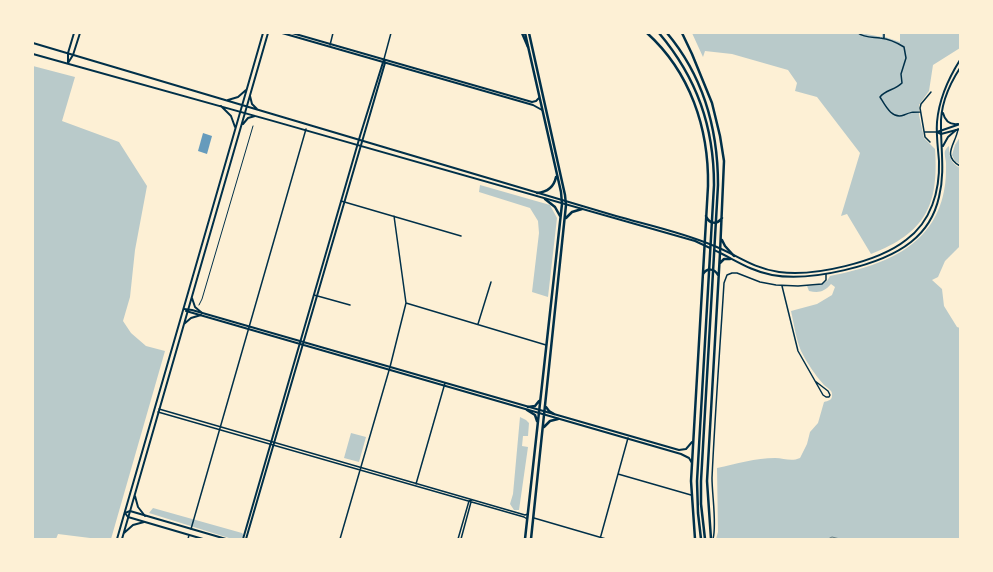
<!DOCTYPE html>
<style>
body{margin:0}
#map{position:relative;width:993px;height:572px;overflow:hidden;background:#fdf0d5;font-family:"Noto Serif",serif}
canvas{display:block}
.frame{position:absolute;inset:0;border:34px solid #fdf0d5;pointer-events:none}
</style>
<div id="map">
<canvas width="993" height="572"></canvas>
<div class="frame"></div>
</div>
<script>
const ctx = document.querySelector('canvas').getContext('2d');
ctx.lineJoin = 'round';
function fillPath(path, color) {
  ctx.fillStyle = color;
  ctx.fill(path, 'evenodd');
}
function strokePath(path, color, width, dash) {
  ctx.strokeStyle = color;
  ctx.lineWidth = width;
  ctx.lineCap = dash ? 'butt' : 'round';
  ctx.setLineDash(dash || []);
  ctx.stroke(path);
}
fillPath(new Path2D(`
 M692,33h169l21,4v-4h3v4l15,5v-9h60v15l-27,17 -4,26 -10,14v10l5,23 11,11c4,57 -10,84 -64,105l-24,-40 -6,2 19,-63 -43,-56 -22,-6 2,-8 -9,-13 -56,-16 -27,-3 -2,6z
 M33,66l42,11 -13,44 57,21 28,44 -12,64 -5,47 -7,24 8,12 15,13 19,5 -54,188h-13l-40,-5 -2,5h-23z
 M960,137v27l-5,-3 -3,-6 3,-10z
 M949,146c0,10 1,17 11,22v78l-15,15 -7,16 -6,3 10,9 2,17 13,21 3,1v211h-244l2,-7 -1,-64c19,-4 39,-10 58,-10 9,0 16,4 25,0l7,-14 3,-12 8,-9 6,-21c4,-1 9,-2 8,-8 0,-4 -5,-6 -8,-9 -9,-10 -17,-22 -23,-34 -5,-12 -7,-27 -10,-40l26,-7 15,-9 3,-8 -4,-3c-7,8 -12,9 -22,7l-2,-5 12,-1 8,-4 3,-5c51,-10 103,-28 114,-85 2,-9 2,-19 2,-28 0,-3 -2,-9 -1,-12 1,-2 2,-4 4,-5z
 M480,185l70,20 7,13 -9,79 -16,-5 7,-59 -1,-12 -8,-13 -51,-16z
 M520,417l6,3 3,3 -1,13h-5l-1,10 6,1 -9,63h-5l-4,-6 3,-10z
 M351,433l15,4 -7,25 -15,-4z
 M153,508l89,25 2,3 -4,3 -11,-1 -80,-25z`), '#b9caca');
fillPath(new Path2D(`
 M203,133l9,3 -5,18 -9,-3z`), '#669bbc');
strokePath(new Path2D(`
 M199,305l3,-6 51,-173`), '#003049', 1);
strokePath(new Path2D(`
 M858,33c6,5 15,4 22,5 9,1 16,4 24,9l2,11 -5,16 1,9c-7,7 -17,7 -22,14 5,8 12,23 24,18 7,-3 8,-3 16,-3
 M884,38v-5
 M330,45l3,-12
 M384,59l7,-26
 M958,129c-2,15 -17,26 2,37
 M924,132h13
 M930,142l-5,-5 -5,-29 1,-4 10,-12
 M341,201l120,35
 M782,286l16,65 25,44 3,2h3l1,-2 -2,-4 -13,-10
 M314,295l36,10
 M406,303l140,42
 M478,324l13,-42
 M159,409l366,106 3,-1
 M158,412l366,105 3,2
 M618,474l73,21
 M416,484l29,-101
 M534,518l72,21
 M191,529l115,-400
 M188,539l1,-4
 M340,539l50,-172 16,-64 -12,-87
 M458,539l11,-38 3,-1
 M461,539l10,-37
 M600,539l28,-101
 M713,539c4,-14 -1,-44 -1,-61 3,-65 8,-130 12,-195l3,-8 5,-2h5l23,9 16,3 22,1 24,-2 4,-4v-6`), '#003049', 1.5);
strokePath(new Path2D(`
 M282,33l251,72 9,5
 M292,33l240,69 4,-1 3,-3
 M68,63l5,-8 7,-22
 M68,63v-10l6,-20
 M960,124l-23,8 4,2 19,-5
 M184,309l8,1 487,140 7,-1 6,-7
 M186,311l495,143 8,4 3,5
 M203,539l-75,-22 -3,-4 5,-2 96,28
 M243,539l117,-403 24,-77
 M246,539l139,-476 -1,-4`), '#003049', 2);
strokePath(new Path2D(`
 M33,43c194,58 388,117 583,173 32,9 65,16 96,29 24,9 39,23 67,27 35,5 99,-10 127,-32 25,-18 34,-49 33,-79 -1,-13 -3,-26 -2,-39 2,-23 11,-43 23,-62
 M33,54c221,61 442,124 662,187l15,7
 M250,96l2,8 5,5
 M228,100l10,-3 8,-7
 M221,106l10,10 4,11
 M943,113c2,8 7,12 15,11
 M243,124l5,-6 7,-2
 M943,146l5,-9 8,-7
 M714,250c20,9 36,21 58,25 38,7 109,-9 139,-33 14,-11 24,-27 28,-45 6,-24 2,-46 2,-70 -1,-21 8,-42 19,-59
 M192,298l3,9 7,6
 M184,324l7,-6 10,-3
 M135,496l3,11 7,9
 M124,533l9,-8 11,-3
 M117,539l146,-506
 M122,539l146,-506`), '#003049', 2);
strokePath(new Path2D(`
 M525,33l36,159 1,12 -37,335
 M529,33l36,162 1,10 -35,334
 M647,33c43,39 62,95 61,153l-17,295 4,58
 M682,33l10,21 20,49 8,33 4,25 -4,92 -13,228 4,58
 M537,193c11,-1 17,-6 19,-16
 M545,199l10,8 5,9
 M706,216c3,8 11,9 16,2
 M566,218l6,-6 10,-3
 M722,240l3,6 9,10
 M720,263l4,-4h6
 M703,274c4,-6 11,-6 15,1
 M528,407l7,-1 4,-5
 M546,407l3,4 5,3
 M527,410l8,5 2,6
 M544,427l6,-6 8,-2`), '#003049', 2.5);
strokePath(new Path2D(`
 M522,33l6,14
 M659,33c38,45 55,94 55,152l-17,296 1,32 3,26
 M667,33c36,43 51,97 51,152l-17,296v23l4,35`), '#003049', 2.5);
strokePath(new Path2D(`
 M828,539l4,-2 8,2`), '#657d81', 1);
</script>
